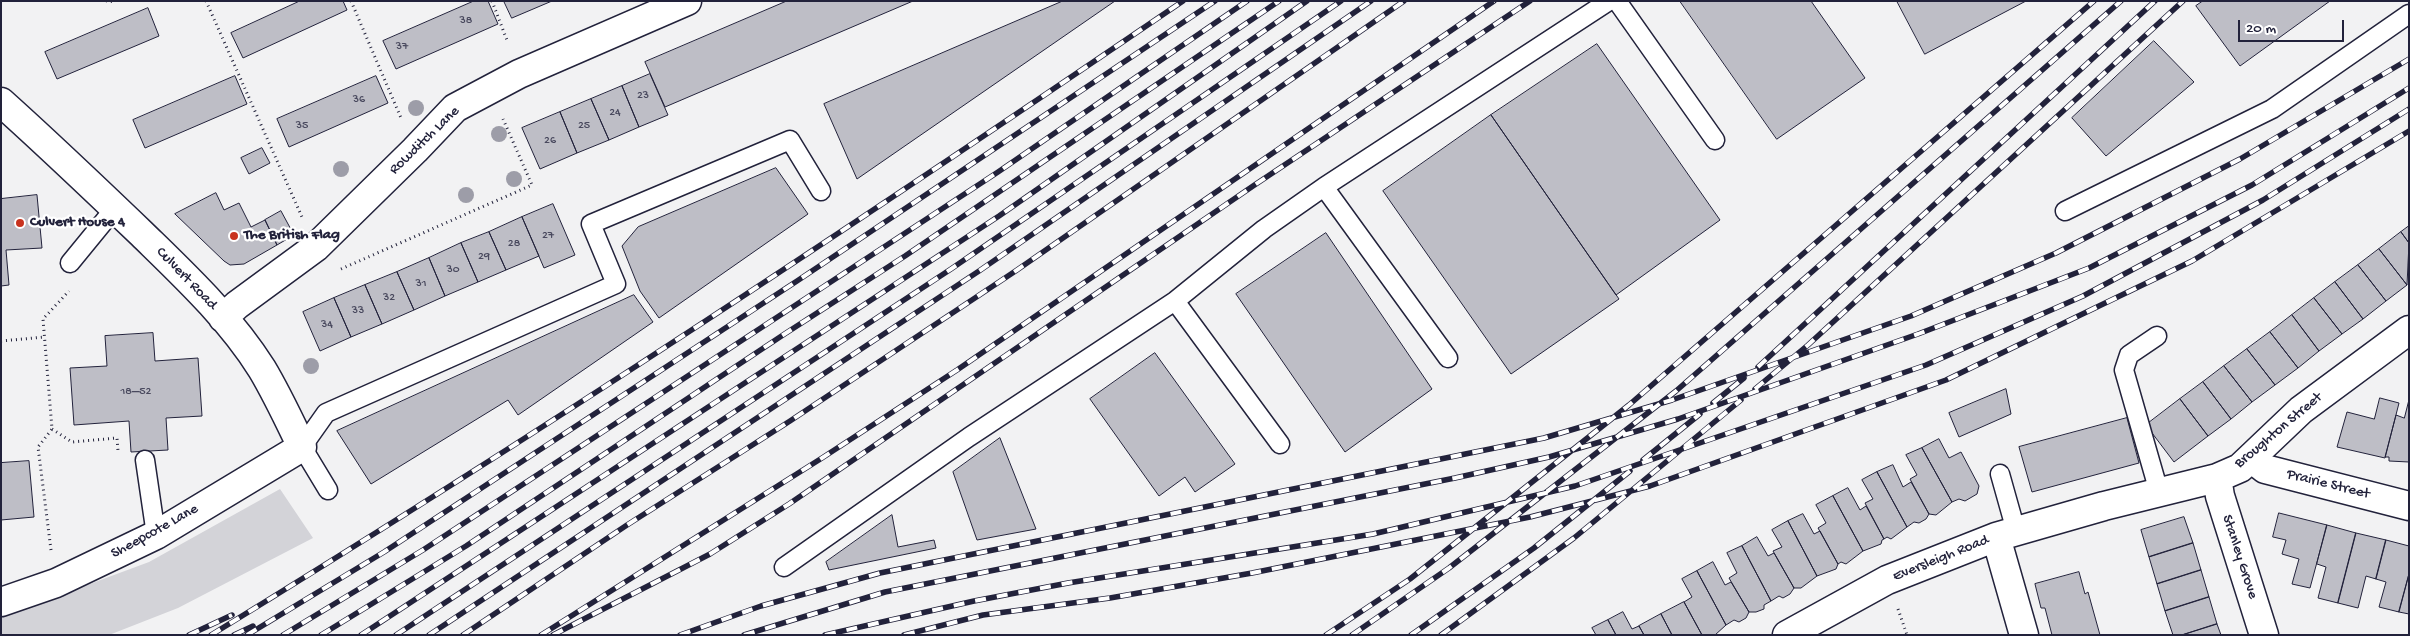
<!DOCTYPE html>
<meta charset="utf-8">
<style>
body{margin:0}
#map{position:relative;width:2410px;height:636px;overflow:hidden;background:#f2f2f3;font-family:"Gochi Hand",sans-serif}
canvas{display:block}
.frame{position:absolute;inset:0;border:2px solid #22223b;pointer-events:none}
.scale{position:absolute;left:2238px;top:20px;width:106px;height:22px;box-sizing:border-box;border:2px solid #22223b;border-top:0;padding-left:6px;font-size:15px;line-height:18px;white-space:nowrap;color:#22223b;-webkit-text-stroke:4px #fff;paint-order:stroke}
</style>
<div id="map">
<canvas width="2410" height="636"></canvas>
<div class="frame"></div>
<div class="scale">20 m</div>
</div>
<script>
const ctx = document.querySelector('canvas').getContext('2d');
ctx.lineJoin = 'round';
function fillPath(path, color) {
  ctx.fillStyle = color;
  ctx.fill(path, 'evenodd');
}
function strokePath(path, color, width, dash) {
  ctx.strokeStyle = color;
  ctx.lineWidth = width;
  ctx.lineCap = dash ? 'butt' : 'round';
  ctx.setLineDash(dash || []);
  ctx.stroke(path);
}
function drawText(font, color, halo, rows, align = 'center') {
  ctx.font = font + ' "Gochi Hand",sans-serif';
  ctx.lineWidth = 4.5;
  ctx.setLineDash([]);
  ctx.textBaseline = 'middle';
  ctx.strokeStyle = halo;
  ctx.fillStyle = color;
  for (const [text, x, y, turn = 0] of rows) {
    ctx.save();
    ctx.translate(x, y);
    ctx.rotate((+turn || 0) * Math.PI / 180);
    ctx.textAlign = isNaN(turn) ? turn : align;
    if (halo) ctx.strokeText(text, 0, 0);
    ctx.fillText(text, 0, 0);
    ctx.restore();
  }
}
fillPath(new Path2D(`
 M280,489l33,49 -135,70 -69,27h-108v-18l148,-55z`), '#d3d3d8');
const building = new Path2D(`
 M300,1h43l4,9 -104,48 -12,-25z
 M474,1h14l10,23 -102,45 -13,-28z
 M504,1h48l-40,17z
 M787,1h126l-248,106 -20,-45z
 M1063,1h52l-258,178 -33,-75z
 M1680,1h131l54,77 -88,61z
 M1897,1h129l-101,53z
 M2203,1h127l-90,65 -44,-60z
 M148,8l11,28 -102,43 -12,-27z
 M2154,41l40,41 -88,74 -34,-38z
 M1597,44l123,176 -104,75 -125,-180z
 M650,74l18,41 -29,12 -17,-41z
 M235,76l12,28 -102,44 -12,-28z
 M376,76l12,27 -99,44 -12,-28z
 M622,86l17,41 -30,13 -18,-41z
 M591,99l18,41 -32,13 -17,-41z
 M560,112l17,41 -37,16 -18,-41z
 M1491,115l128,184 -108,75 -128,-183z
 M262,148l8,15 -21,11 -8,-16z
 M776,168l32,46 -149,104 -19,-27 -18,-45 16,-19z
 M216,193l8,17 15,-7 12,24 14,-7 12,25 -33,19 -14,1 -6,-4 -49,-47z
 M37,195l5,53 -36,2 3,35 -8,1v-87z
 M553,204l22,51 -31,13 -22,-51z
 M281,211l13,24 -17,10 -12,-25z
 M522,217l17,39 -33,14 -17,-38z
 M2409,226v17l-8,-11z
 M489,232l17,38 -28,12 -17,-39z
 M2401,232l8,11 -2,42 -28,-36z
 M1326,233l106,156 -87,63 -109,-158z
 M461,243l17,39 -33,14 -16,-38z
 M2379,249l28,36 -21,16 -28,-36z
 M429,258l16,38 -31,14 -17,-38z
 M2358,265l28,36 -23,18 -28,-37z
 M397,272l17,38 -32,14 -17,-39z
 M2335,282l28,37 -21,15 -28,-36z
 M365,285l17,39 -31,13 -17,-39z
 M634,295l19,27 -135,93 -10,-15 -137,84 -34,-53z
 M334,298l17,39 -31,14 -17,-39z
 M2314,298l28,36 -23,17 -27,-36z
 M2292,315l27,36 -21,17 -28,-36z
 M2270,332l28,36 -23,17 -28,-36z
 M153,333l2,28 43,-3 4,58 -36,2 2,32 -37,2 -2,-31 -55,4 -4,-57 37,-2 -2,-30z
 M2247,349l28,36 -23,17 -28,-36z
 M1155,353l80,111 -40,28 -10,-15 -26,19 -69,-97z
 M2224,366l28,36 -21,17 -28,-37z
 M2203,382l28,37 -23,17 -28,-37z
 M2006,389l5,25 -52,23 -10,-24z
 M2380,398l19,5 -14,55 -48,-11 10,-35 27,7z
 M2180,399l28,37 -34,26 -28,-37z
 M2409,400v62l-20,-1v-4h-4l11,-42 8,3z
 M2127,418l12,45 -107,29 -13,-45z
 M1000,438l36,91 -59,11 -24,-68z
 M1939,439l10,19 12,-6 18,34 -2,8 -12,7 -6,-2 -7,3 -30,-54z
 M1922,448l30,54 -16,13 -7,-1 -19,-35 7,-4 -11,-20z
 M29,461l5,56 -33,3v-57z
 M1893,465l10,22 8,-5 18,32 -3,5 -7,4 -5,-1 -7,5 -30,-55z
 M1877,472l30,55 -16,12 -4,-2 -3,2 -19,-36 8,-4 -11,-19z
 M1848,488l12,22 6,-4 18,33 -2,1 -1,4 -18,7 -30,-55z
 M1833,496l30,55 -17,13 -5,-2 -3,2 -20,-36 8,-5 -10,-18z
 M2279,513l48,12 -17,63 -18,-4 7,-25 -17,-5 4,-14 -13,-3z
 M1803,514l11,20 6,-3 18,33 -2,5 -19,7 -29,-55z
 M892,515l6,32 36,-7 2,8 -107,22 -3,-8z
 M2184,517l9,26 -44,14 -8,-27z
 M1788,521l29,55 -16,12h-7l-21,-37 9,-4 -10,-17z
 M2327,525l29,8 -18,70 -20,-5 8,-31 -9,-3z
 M2356,533l30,7 -10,39 -10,-3 -8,32 -20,-5z
 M1757,537l11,19 6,-3 20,35 -4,6 -7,4 -4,-2 -8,5 -29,-55z
 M2386,540l23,6v28l-10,38 -20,-5 7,-25 -10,-3z
 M2193,543l8,27 -44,14 -8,-27z
 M1742,546l29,55 -7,4v4l-8,3h-7l-20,-34 8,-5 -10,-20z
 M1713,562l12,23 6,-3 18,30 -3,6 -7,4 -5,-2 -8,5 -29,-54z
 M2201,570l8,27 -44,14 -8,-27z
 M1697,571l29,54 -11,10h-13l-18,-33 8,-5 -10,-18z
 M2079,572l6,22 3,-2 12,43h-48l-7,-27h-4l-6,-24z
 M2409,574v40l-10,-2z
 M2209,597l8,27 -35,11h-9l-8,-24z
 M1684,602l18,33h-30l-11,-21z
 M1623,612l9,17 7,-3 5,9h-28l-8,-15z
 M1661,614l11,21h-28l-5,-9z
 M1608,620l8,15h-20l-4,-7z
 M2217,624l4,11h-39z`);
fillPath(building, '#bebec6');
strokePath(building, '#22223b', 1);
const lane = new Path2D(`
 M1617,1l98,139
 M1324,187l124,171
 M2065,211l207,-102 137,-95
 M70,263l45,-55
 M1175,301l105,143
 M2157,336l-28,19 -5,15 35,122
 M145,460l11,75
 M2000,474l16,57
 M328,490l-26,-43 24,-34 290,-129 -25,-60 199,-84 31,51
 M784,567l185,-130 206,-136 89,-72 60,-42 285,-186`);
const street = new Path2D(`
 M1,102c48,43 94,87 141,132 43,42 88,84 120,135 15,25 27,51 40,78l-146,88 -100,48 -55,19
 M223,318l14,-13 79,-58 99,-97 40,-42 64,-34 168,-73
 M2251,458l14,11 144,37
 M2217,478l3,18 44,139
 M1996,537l28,98
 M1787,635l100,-55 109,-43 108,-31 113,-28 23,-10 61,-58 108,-80`);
strokePath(lane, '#22223b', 21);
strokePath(street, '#22223b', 31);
strokePath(new Path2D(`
 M107,1l1,2 4,-2
 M206,1l96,216
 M351,1l50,117
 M492,1l16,42
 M341,269l191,-84 -29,-66
 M1,341l44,-4
 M52,429l20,13 45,-4 1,13
 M51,550l-13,-103 14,-18 -9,-110 26,-28
 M1898,609l9,26`), '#22223b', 3, [1, 4]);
strokePath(lane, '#fff', 18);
strokePath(street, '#fff', 28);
const rail = new Path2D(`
 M1758,367l397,-366
 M1755,389l53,-44 375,-344
 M1713,403l31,-25
 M1643,460l57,-46
 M189,635l43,-20
 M211,635c330,-202 652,-416 972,-634
 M234,635l19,-9
 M247,635l137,-83 413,-271 418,-280
 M283,635l140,-85 575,-378 249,-171
 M321,635l145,-89 317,-211 122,-79 374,-255
 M361,635l638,-419 308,-215
 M396,635l555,-366 390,-268
 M429,635l550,-364 392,-270
 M463,635l164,-110 163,-104 227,-151 387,-269
 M541,635l281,-177 135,-88 537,-369
 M553,635l157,-81 79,-50 464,-318 277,-185
 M680,635l81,-29 119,-33 664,-135 128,-38 239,-84 145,-63 184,-94 169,-100
 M744,635l141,-43 570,-114 94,-21 129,-38 240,-85 171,-66 163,-83 157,-97
 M825,635l149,-34 94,-18 305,-49 202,-48 351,-121 157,-69 180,-96 146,-91
 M904,635l79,-20 127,-17 142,-25 278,-56 120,-31 296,-106 246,-119 217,-130
 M1326,635l84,-56 219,-174 465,-404
 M1352,635l97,-67 227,-177 445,-390
 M1411,635l123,-87 96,-77
 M1441,635l133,-97 167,-138`);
strokePath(rail, '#22223b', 5.5);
strokePath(rail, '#fff', 4, [11]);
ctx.fillStyle = '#9d9da8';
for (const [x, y] of [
 [416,108],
 [499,134],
 [341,169],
 [514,179],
 [466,195],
 [311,366]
]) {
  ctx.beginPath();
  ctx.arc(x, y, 8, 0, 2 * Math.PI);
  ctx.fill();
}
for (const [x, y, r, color] of [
 [20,223,5,"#c8321e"],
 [234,236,5,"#c8321e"]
]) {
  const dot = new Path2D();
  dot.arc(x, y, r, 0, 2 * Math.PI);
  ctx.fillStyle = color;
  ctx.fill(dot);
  strokePath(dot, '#fff', 2);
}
drawText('12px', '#49495e', null, [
 ["38",466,21],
 ["37",402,47],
 ["23",643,96],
 ["36",359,100],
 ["24",615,113],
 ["35",302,126],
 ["25",584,126],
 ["26",550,141],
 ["27",548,236],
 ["28",514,244],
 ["29",484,257],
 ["30",453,270],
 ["31",421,284],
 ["32",389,298],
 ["33",358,311],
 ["34",327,325],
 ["18–52",136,392]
]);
drawText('15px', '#22223b', '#fff', [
 ["Rowditch Lane",425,141,-44],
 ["Culvert Road",186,279,46],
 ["Broughton Street",2279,431,-40],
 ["Prairie Street",2328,485,14],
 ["Sheepcote Lane",155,532,-29],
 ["Stanley Grove",2239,557,72],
 ["Eversleigh Road",1941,559,-22]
]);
drawText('bold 15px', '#22223b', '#fff', [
 ["Culvert House 4",30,223],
 ["The British Flag",244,236]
], 'left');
</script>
